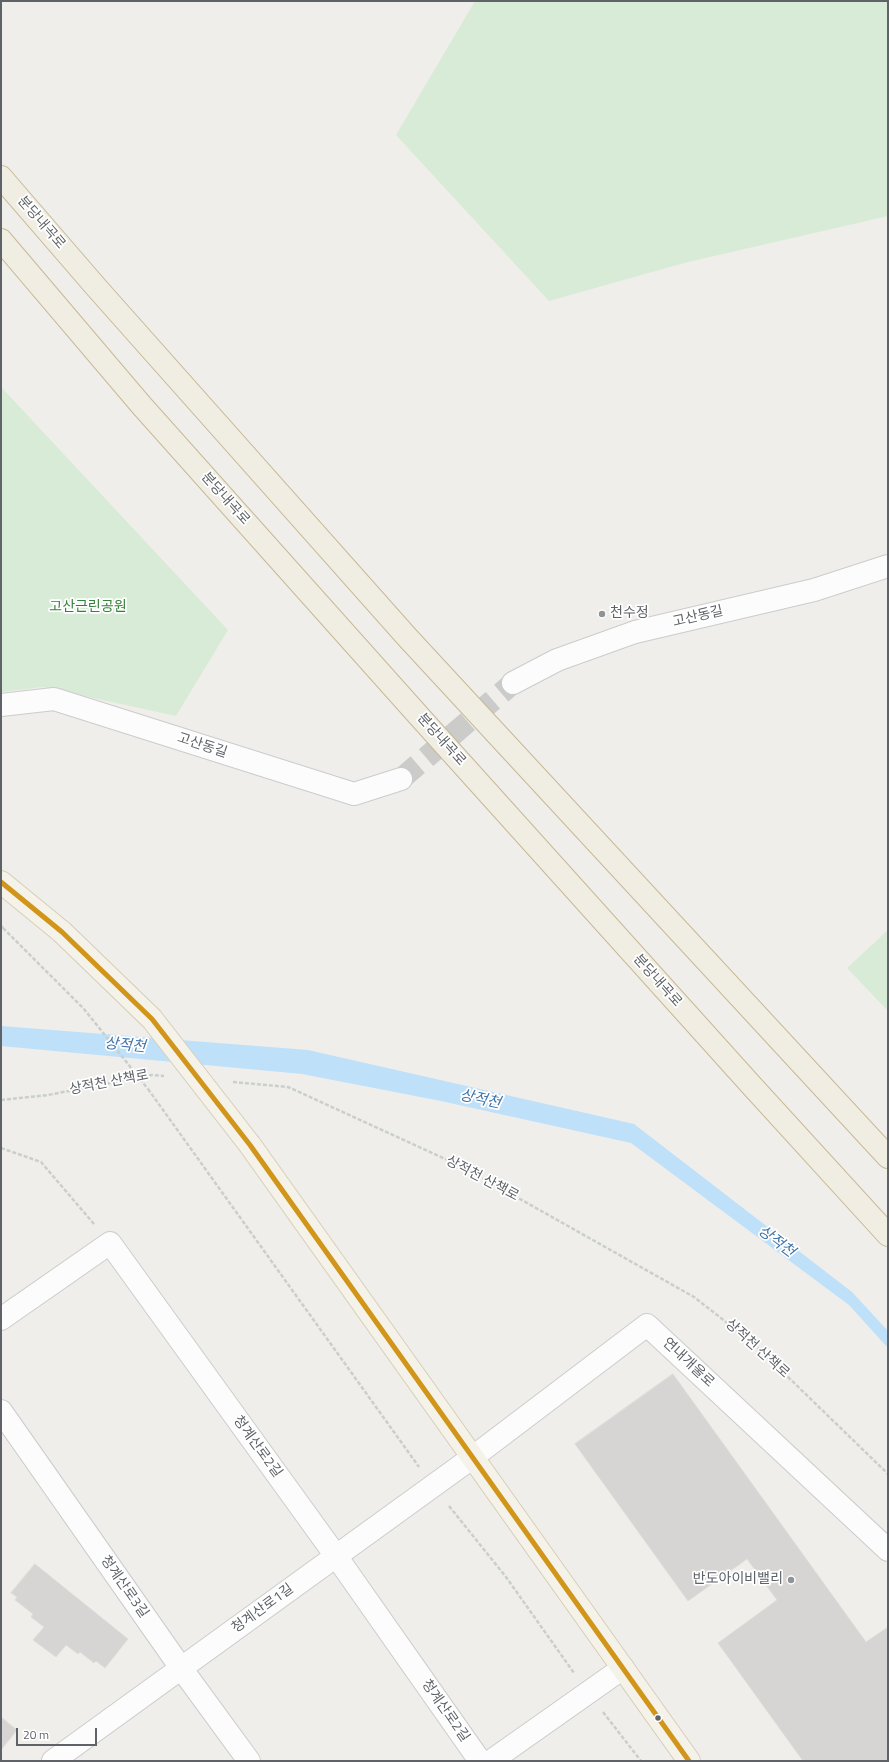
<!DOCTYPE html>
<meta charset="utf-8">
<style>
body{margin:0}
#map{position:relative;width:889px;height:1762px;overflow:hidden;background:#efeeea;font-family:"Titillium Web",sans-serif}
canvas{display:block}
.frame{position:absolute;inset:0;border:2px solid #5f6368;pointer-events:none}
.scale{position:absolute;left:16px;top:1728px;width:81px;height:18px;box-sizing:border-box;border:2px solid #5f6368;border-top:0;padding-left:5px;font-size:12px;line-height:14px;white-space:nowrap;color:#5f6368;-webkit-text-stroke:3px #fff;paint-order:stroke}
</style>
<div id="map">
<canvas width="889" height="1762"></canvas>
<div class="frame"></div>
<div class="scale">20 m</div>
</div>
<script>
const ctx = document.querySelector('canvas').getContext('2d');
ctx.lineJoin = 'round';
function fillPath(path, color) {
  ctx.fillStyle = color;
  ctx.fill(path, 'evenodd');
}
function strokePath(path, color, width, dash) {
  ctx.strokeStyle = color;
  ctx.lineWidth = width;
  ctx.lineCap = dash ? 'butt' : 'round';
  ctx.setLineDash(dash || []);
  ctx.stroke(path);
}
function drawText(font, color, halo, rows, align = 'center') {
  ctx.font = font + ' "Titillium Web","Noto Sans KR",sans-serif';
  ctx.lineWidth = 3.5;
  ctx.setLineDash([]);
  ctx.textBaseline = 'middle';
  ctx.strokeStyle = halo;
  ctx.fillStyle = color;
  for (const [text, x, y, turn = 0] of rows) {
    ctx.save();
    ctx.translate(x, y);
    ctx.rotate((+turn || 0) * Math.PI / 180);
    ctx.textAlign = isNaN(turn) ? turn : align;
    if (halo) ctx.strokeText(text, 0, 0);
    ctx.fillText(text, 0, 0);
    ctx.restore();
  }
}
fillPath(new Path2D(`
 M475,1h413v215l-204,47 -135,38 -153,-166z
 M1,387l227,243 -52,86 -133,-29 -42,5z
 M888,930v81l-41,-43z`), '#d8ebd6');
fillPath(new Path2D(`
 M1,1026l307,24 326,74 218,168 36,39v17l-39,-43 -218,-162 -190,-42 -139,-27 -301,-28z`), '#bfe0f9');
const building = new Path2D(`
 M673,1374l193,268 22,-15v134h-85l-85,-118 59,-43 -30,-41 -59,42 -113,-157z
 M35,1564l93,75 -23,29 -9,-7 -2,2 -14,-11 -2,2 -12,-9 -10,12 -23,-17 11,-13 -13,-10 2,-3 -18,-14 2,-3 -6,-4z
 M1,1717l16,13 -16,20z`);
fillPath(building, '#d6d5d3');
strokePath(building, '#deddd9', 1);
strokePath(new Path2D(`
 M401,779l112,-96`), '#cbcbca', 22, [22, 11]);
const minor = new Path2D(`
 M513,683l44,-23 78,-28 179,-42 74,-24
 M1,705l53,-6 300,95 47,-15
 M1,1319l109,-76 226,313 144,205
 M1,1411l180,257 68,93
 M53,1761l420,-304 174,-132 241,225
 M491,1761l132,-93`);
const major = new Path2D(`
 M1,882l61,50
 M250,1145l439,616`);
const highway = new Path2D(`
 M1,177l95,110 311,350 481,520
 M1,240l141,166 276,309 334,371 136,149`);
strokePath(minor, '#cbcccc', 24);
strokePath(major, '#d7ceb8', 24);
strokePath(highway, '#c8b996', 24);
strokePath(new Path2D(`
 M1,926l2,2
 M233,1082l55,5 177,81 229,129 59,46 135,131
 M148,1089l271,378
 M1,1100l47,-5 104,-20 12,1
 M1,1148l40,14 53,62
 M449,1506l57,71 68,96
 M603,1712l38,49`), '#cacfcc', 2.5, [4, 2]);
strokePath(minor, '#fdfcfc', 22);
strokePath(major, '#f4f2e9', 22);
strokePath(highway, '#f0ede3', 22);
const majorBridge = new Path2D(`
 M62,932l90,87 98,126`);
strokePath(majorBridge, '#d7ceb8', 24, []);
strokePath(new Path2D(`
 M3,928l81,81 64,80`), '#cacfcc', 2.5, [4, 2]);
strokePath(majorBridge, '#f4f2e9', 22);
strokePath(new Path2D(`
 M1,882l61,50 90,87 98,126 439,616`), '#d1951a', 5);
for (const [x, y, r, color] of [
 [602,614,4,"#919496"],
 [791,1580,4,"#919496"],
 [658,1718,3.5,"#5f6368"]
]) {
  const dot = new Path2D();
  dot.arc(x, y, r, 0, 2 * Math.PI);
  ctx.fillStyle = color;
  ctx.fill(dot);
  strokePath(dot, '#fff', 1.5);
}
drawText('14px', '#5f6368', '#fff', [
 ["분당내곡로",41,223,49],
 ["분당내곡로",225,499,48],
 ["고산동길",698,617,-13],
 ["분당내곡로",441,740,48],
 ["고산동길",202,746,18],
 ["분당내곡로",657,981,48],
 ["상적천 산책로",109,1083,-11],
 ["상적천 산책로",482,1179,28],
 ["상적천 산책로",757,1349,42],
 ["연내개울로",688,1363,43],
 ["청계산로2길",257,1447,54],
 ["청계산로3길",124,1587,55],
 ["청계산로1길",263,1609,-36],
 ["청계산로2길",445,1711,55]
]);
drawText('14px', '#348238', '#fff', [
 ["고산근린공원",88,608]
]);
drawText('14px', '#5f6368', '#fff', [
 ["천수정",610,614],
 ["반도아이비밸리",783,1580,"right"]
], 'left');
drawText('italic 15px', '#4174aa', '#fff', [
 ["상적천",125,1046,5],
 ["상적천",480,1100,12],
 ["상적천",776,1242,37]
]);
</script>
